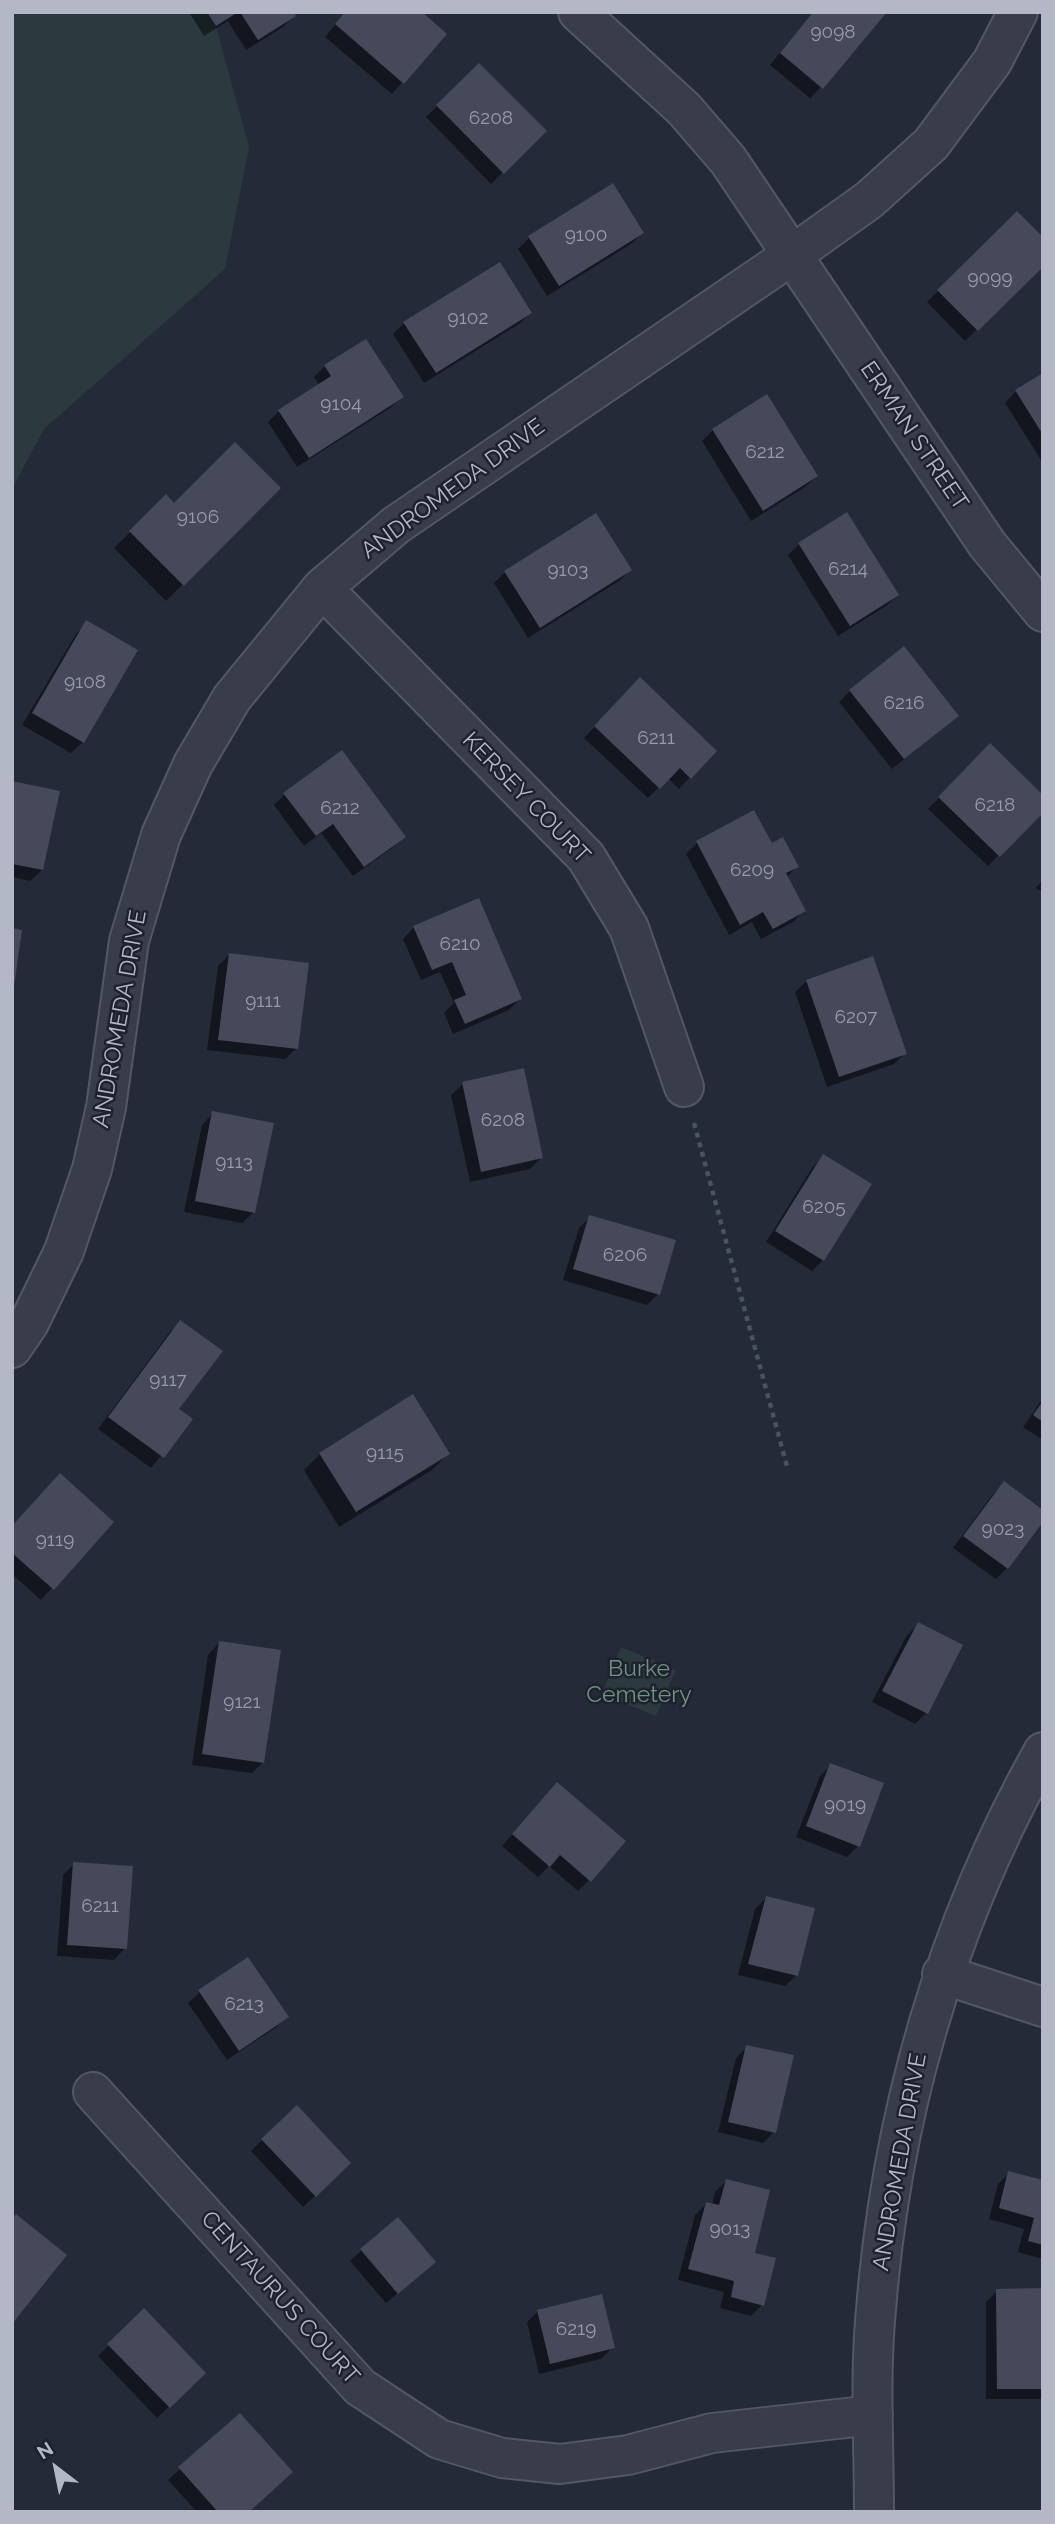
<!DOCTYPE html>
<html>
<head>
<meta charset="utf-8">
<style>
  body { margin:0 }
  #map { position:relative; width:1055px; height:2524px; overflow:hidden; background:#252a39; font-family:Raleway,sans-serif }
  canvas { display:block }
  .frame { position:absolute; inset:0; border:14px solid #b4b7c5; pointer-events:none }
  .north { position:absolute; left:21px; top:2433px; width:70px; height:70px; -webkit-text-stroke:5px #1e212e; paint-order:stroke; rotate:328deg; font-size:19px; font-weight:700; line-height:28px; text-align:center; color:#b4b7c5 }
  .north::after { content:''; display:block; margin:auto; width:24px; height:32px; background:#b4b7c5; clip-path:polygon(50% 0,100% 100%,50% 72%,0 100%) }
</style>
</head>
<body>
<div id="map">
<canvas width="1055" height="2524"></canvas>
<div class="frame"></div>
<div class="north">N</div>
</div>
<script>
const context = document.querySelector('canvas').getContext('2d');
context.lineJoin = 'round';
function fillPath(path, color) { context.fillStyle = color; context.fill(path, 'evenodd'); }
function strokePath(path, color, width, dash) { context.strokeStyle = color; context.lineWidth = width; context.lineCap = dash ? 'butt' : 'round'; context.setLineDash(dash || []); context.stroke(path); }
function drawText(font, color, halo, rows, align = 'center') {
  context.font = font + ' Raleway,sans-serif'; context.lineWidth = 5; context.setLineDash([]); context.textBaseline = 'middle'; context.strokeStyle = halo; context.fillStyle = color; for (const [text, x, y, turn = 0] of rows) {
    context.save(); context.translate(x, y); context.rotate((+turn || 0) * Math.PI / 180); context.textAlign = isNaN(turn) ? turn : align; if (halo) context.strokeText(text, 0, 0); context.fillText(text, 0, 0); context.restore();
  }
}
fillPath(new Path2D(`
  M12,12h200l37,135 -24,122 -181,160 -32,60z
  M621,1647l55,23 -20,46 -54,-22z`), '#2b3a3e');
fillPath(new Path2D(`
  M189,12h103l2,4 -11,11 -37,23 -18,-29 -24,15z
  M346,12l98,22 -52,60 -67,-57z
  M813,12l8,75 -11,11 -40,-33z
  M479,65l65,66 -53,53 -65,-67z
  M612,185l30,48 -11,11 -84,52 -29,-47 11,-11z
  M1017,213l26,52 -78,76 -38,-39z
  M530,313l-11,11 -95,59 -31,-49 11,-11z
  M325,366l77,31 -12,11 -93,59 -29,-45 11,-11 40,-26 -5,-8z
  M1043,375v88l-38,-60 11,-12z
  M767,397l49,79 -11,11 -54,34 -49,-80 11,-11z
  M279,488l-113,113 -52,-53 52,-51 8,8z
  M799,544l98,51 -11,11 -48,30 -50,-81z
  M630,570l-11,11 -91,57 -34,-55 11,-11z
  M87,622l-4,120 -12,11 -49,-28 54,-91z
  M640,680l75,71 -36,38 -11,-11 -20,20 -64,-60z
  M850,691l107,24 -65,54 -53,-67z
  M990,746l53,64 -55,56 -60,-57z
  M12,783l30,87 -12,11 -18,-4z
  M285,794l118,43 -11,11 -39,28 -32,-43 -17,13 -30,-41z
  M697,843l74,3 26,20 -10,11 17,33 -11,12 -32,17 -9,-17 -23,13 -43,-81z
  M1043,879v13l-7,-4z
  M414,927l106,72 -11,11 -56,24 -9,-21 10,-10 -14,-31 -19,8 -18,-41z
  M229,955l68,93 -12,11 -78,-9 11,-84z
  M807,981l98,72 -11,11 -67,23 -32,-95z
  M463,1084l79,73 -12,12 -60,13 -19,-87z
  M213,1113l41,99 -12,11 -58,-11 18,-87z
  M823,1157v103l-11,11 -46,-29 46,-74z
  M590,1217l68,77 -11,11 -84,-25 16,-52z
  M180,1322l-3,87 13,11 -39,48 -53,-39 71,-96z
  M1043,1398v42l-20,-13z
  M320,1454h128l-16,16 -93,57 -35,-57z
  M1004,1483l3,85 -11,11 -43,-31 40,-54z
  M112,1522l-71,78 -29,-26v-47z
  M919,1624l7,89 -11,11 -43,-22 35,-67z
  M219,1643l44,119 -11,11 -60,-8 16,-110z
  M831,1765l27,81 -11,11 -51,-20 24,-61z
  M546,1795l43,85 -11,11 -29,-25 -11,11 -36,-31z
  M74,1864l51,84 -11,12 -57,-4 6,-81z
  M766,1898l31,77 -12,11 -47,-11 17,-66z
  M200,1992l86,25 -11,11 -48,32 -39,-57z
  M747,2047l27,85 -11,11 -45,-11 18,-74z
  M262,2140l76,34 -35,33 -52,-56z
  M1009,2173l34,9v77l-25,-7 6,-23 -35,-10 9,-35z
  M726,2181l26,73 10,51 -11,11 -31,-8 4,-16 -46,-12 17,-65 11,-11 6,1 3,-13z
  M362,2250l60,23 -36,30 -36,-42z
  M1043,2290v109h-57v-97l11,-11z
  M144,2310l60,63 -47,45 -59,-62z
  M538,2311l75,36 -12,12 -62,15 -12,-52z
  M239,2415l9,97h-51l-29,-32z`), '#0007');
fillPath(new Path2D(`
  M207,12h31l-22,14z
  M240,12h54l2,4 -38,24z
  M345,12h77l25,22 -43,50 -69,-60z
  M813,12h74l-64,77 -43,-36z
  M479,63l68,68 -43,43 -68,-69z
  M613,183l31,50 -85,53 -31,-50z
  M1017,211l26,26v30l-65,64 -41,-41z
  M500,262l32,51 -96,60 -33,-51z
  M366,339l38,58 -95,61 -31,-48 53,-34 -7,-11z
  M1043,373v62l-28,-45z
  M767,394l51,82 -55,35 -51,-82z
  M235,442l46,46 -97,98 -55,-55 37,-37 8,9z
  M847,512l52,83 -49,31 -52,-83z
  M596,513l36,57 -92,58 -36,-57z
  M86,620l52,30 -54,93 -52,-30z
  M904,646l55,70 -55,43 -55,-69z
  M640,677l77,74 -26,28 -11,-11 -20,21 -66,-63z
  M990,743l53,52v18l-43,44 -62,-60z
  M342,750l64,87 -42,30 -31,-43 -17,12 -33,-43z
  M12,781l48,10 -17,79 -31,-6z
  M754,810l18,33 11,-6 16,30 -13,6 20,38 -33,18 -10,-17 -23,13 -44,-84z
  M479,898l43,101 -57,25 -11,-24 12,-5 -14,-33 -20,8 -19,-44z
  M12,928l10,2 -8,56h-2z
  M229,953l80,10 -11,86 -80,-9z
  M873,956l34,98 -68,23 -33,-97z
  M524,1068l19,90 -62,14 -19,-90z
  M212,1111l62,12 -19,90 -60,-12z
  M823,1154l49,30 -48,77 -49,-30z
  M589,1215l87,25 -16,55 -87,-26z
  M180,1320l43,31 -44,58 14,10 -29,39 -56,-41z
  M413,1394l37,60 -94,58 -37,-59z
  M1043,1401v21l-10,-7z
  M60,1473l54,49 -60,68 -42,-37v-27z
  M1004,1481l39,29v12l-35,47 -45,-33z
  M918,1622l45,23 -35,69 -46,-23z
  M219,1641l62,9 -17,113 -62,-9z
  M830,1763l54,20 -24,64 -54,-21z
  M557,1782l69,59 -35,41 -31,-27 -10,12 -38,-33z
  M73,1862l60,4 -6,83 -60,-4z
  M766,1896l49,12 -17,68 -50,-12z
  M248,1957l41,60 -50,34 -41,-61z
  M746,2045l48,10 -18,78 -48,-11z
  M297,2105l54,58 -35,34 -55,-58z
  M1008,2171l35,9v65l-15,-4 6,-23 -35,-10z
  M726,2179l44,11 -15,63 21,5 -12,48 -33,-9 3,-16 -46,-12 18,-67 13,3z
  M16,2214l51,41 -55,69v-105z
  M398,2217l38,45 -38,32 -38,-45z
  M1043,2288v101h-46l-1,-100z
  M602,2294l13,54 -65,16 -13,-54z
  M144,2308l62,65 -36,35 -63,-64z
  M240,2413l53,59 -44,40h-31l-40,-45z`), '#45495a');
const street = new Path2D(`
  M578,12l106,97 44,51 259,384 56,68
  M322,588l264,269 43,71 55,159
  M12,1348l17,-25 35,-72 28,-82 14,-62 23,-166 32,-106 32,-71 39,-66 90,-110 74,-63 396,-270 77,-55 62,-56 61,-82 26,-50
  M942,1974l101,33
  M93,2092l267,295 79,52 63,19 58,6 68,-9 84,-22 161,-18
  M874,2512c0,-63 -4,-128 1,-191 15,-202 69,-392 168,-569`);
strokePath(street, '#545764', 42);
strokePath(new Path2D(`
  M694,1123l94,347`), '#49555b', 4.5, [5, 5]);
strokePath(street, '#393c49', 38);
drawText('19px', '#989caa', null, [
  ["9098",833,32],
  ["6208",491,118],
  ["9100",586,235],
  ["9099",990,278],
  ["9102",468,318],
  ["9104",341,404],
  ["6212",765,452],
  ["9106",198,517],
  ["6214",848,569],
  ["9103",568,570],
  ["9108",85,682],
  ["6216",904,703],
  ["6211",656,738],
  ["6218",995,805],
  ["6212",340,808],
  ["6209",752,870],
  ["6210",460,944],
  ["9111",263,1001],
  ["6207",856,1017],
  ["6208",503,1120],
  ["9113",234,1162],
  ["6205",824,1207],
  ["6206",625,1255],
  ["9117",168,1380],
  ["9115",385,1453],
  ["9023",1003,1529],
  ["9119",55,1540],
  ["9121",242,1702],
  ["9019",845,1805],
  ["6211",100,1906],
  ["6213",244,2004],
  ["9013",730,2229],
  ["6219",576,2329]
]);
drawText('23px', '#b4b7c5', '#1e212e', [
  ["ERMAN STREET",914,436,56],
  ["ANDROMEDA DRIVE",453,489,-36],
  ["KERSEY COURT",526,798,46],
  ["ANDROMEDA DRIVE",120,1019,-80],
  ["ANDROMEDA DRIVE",900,2162,-80],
  ["CENTAURUS COURT",280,2298,48]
]);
drawText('23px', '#6e937f', '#1e212e', [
  ["Burke",639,1669],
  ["Cemetery",639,1695]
]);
</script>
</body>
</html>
